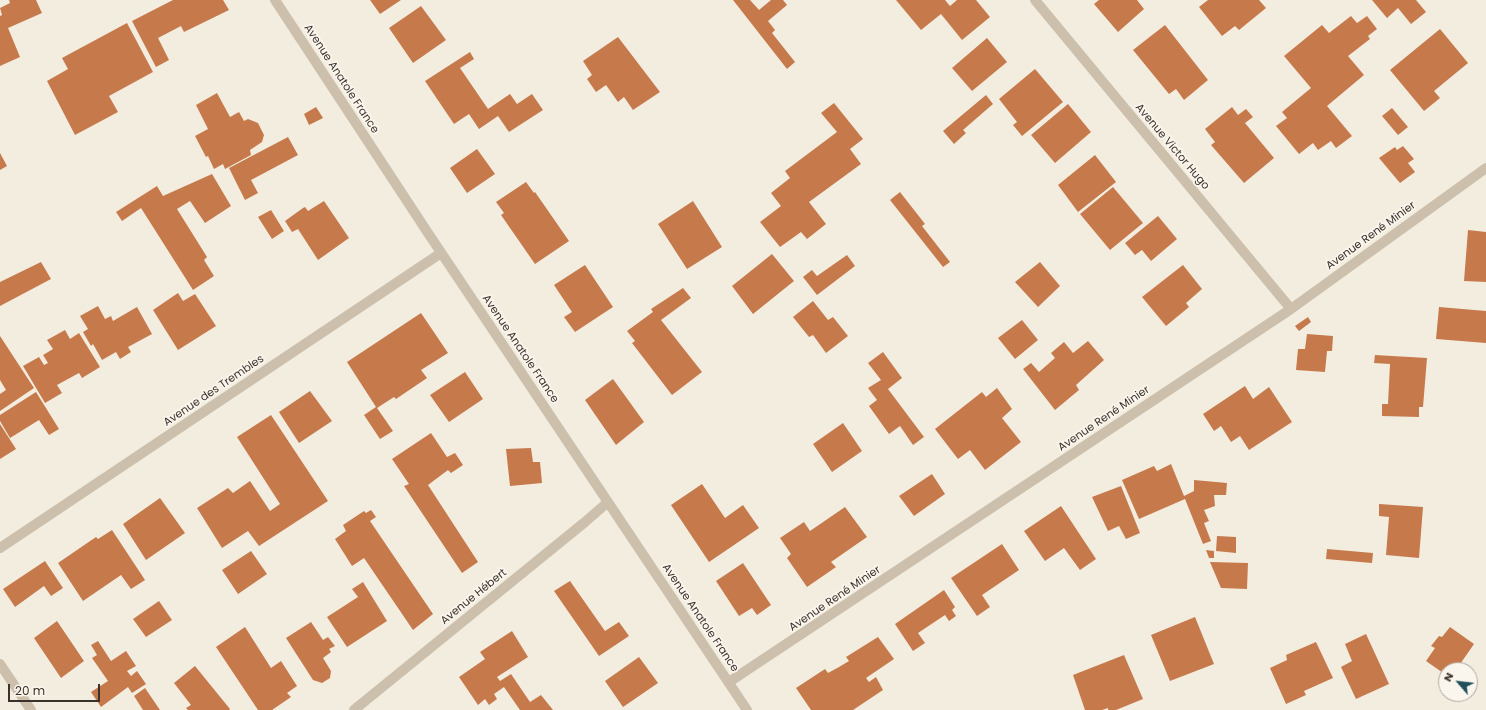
<!DOCTYPE html>
<html>
<head>
<meta charset="utf-8">
<style>
  body { margin:0 }
  #map { position:relative; width:1486px; height:710px; overflow:hidden; background:#f3ede0; font-family:Poppins,sans-serif }
  canvas { display:block }
  .north { position:absolute; left:1438px; top:662px; width:40px; height:40px; box-sizing:border-box; background:#fbf6ed; border:1px solid #aea79f; border-radius:50%; rotate:298deg; font-size:11px; font-weight:700; line-height:16px; text-align:center; color:#3a312b }
  .north::after { content:''; display:block; margin:auto; width:14px; height:18px; background:#1f505c; clip-path:polygon(50% 0,100% 100%,50% 72%,0 100%) }
  .scale { position:absolute; left:8px; top:684px; width:92px; height:18px; box-sizing:border-box; border:2px solid #3a312b; border-top:0; padding-left:5px; font-size:12px; line-height:14px; white-space:nowrap; color:#3a312b; -webkit-text-stroke:3px #fbf6ed; paint-order:stroke }
</style>
</head>
<body>
<div id="map">
<canvas width="1486" height="710"></canvas>
<div class="north">N</div>
<div class="scale">20 m</div>
</div>
<script>
const context = document.querySelector('canvas').getContext('2d');
context.lineJoin = 'round';
function fillPath(path, color) { context.fillStyle = color; context.fill(path, 'evenodd'); }
function strokePath(path, color, width, dash) { context.strokeStyle = color; context.lineWidth = width; context.lineCap = dash ? 'butt' : 'round'; context.setLineDash(dash || []); context.stroke(path); }
function drawText(font, color, halo, rows, align = 'center') {
  context.font = font + ' Poppins,sans-serif'; context.lineWidth = 3.5; context.setLineDash([]); context.textBaseline = 'middle'; context.strokeStyle = halo; context.fillStyle = color; for (const [text, x, y, turn = 0] of rows) {
    context.save(); context.translate(x, y); context.rotate((+turn || 0) * Math.PI / 180); context.textAlign = isNaN(turn) ? turn : align; if (halo) context.strokeText(text, 0, 0); context.fillText(text, 0, 0); context.restore();
  }
}
fillPath(new Path2D(`
  M9,0h27l6,13 -34,15 12,29 -20,9v-50l2,-1 -2,-7 10,-5z
  M173,0h50l6,10 -45,22 -3,-6 -23,12 11,22 -13,7 -24,-46z
  M370,0h31l-21,14z
  M733,0h17l9,10 12,-10h12l4,5 -19,16 7,9 -3,3 23,29 -8,7z
  M896,0h49l5,6 7,-6h19l14,17 -28,23 -21,-26 -20,16z
  M1099,0h38l7,9 -26,23 -24,-28z
  M1208,0h51l7,8 -27,22 -4,-4 -13,10 -23,-29z
  M1372,0h44l10,12 -15,12 -13,-16 -11,10z
  M421,6l25,34 -33,23 -24,-35z
  M1351,16l6,7 10,-7 10,13 -9,7 2,3 -22,17 16,19 -37,31 25,30 -16,12 -5,-7 -13,9 -5,-7 -14,11 -23,-28 11,-8 -5,-6 29,-24 -27,-32 38,-31 7,8z
  M127,23l26,49 -44,24 9,16 -43,23 -28,-54 21,-12 -6,-11z
  M1165,25l43,55 -24,20 -8,-11 -7,5 -36,-44z
  M1440,29l28,34 -34,28 6,7 -16,13 -34,-41z
  M618,37l42,55 -27,18 -9,-13 -6,5 -12,-17 -10,7 -9,-13 5,-4 -9,-14z
  M987,38l20,24 -35,29 -20,-23z
  M470,52l4,7 -14,9 28,41 22,-15 7,10 15,-10 11,16 -34,22 -11,-16 -19,13 -10,-15 -15,10 -29,-43z
  M1035,69l28,33 -41,34 -9,-11 4,-3 -18,-23z
  M217,93l13,24 9,-5 5,9 4,-2 10,4 6,12 -2,7 -12,8 1,5 -26,14 -2,-5 -9,5 -6,-13 -2,1 -11,-21 13,-7 -12,-24z
  M986,95l7,9 -30,26 3,3 -12,11 -11,-13z
  M834,103l29,36 -13,10 11,15 -52,38 17,22 -19,15 -6,-7 -21,15 -20,-25 21,-16 -10,-13 19,-15 -5,-7 52,-39 -16,-19z
  M1068,104l23,28 -36,31 -24,-28z
  M316,107l7,11 -14,7 -5,-11z
  M1232,107l6,8 8,-6 7,8 -8,6 29,35 -30,25 -33,-38 4,-3 -10,-13z
  M1392,108l16,19 -10,8 -16,-19z
  M288,137l10,18 -47,25 7,13 -13,7 -16,-32z
  M1403,146l11,13 -6,4 7,9 -15,11 -21,-25 16,-11 2,3z
  M477,149l18,25 -28,19 -17,-25z
  M0,153l7,13 -7,4z
  M1095,155l21,27 -38,30 -20,-27z
  M212,174l19,32 -26,17 -15,-22 -13,8 30,48 -3,3 10,16 -21,14 -52,-82 -19,13 -6,-9 41,-26 6,10z
  M526,182l8,11 1,-1 34,49 -34,23 -34,-49 3,-2 -8,-11z
  M1113,187l30,36 -33,27 -30,-36z
  M900,192l25,32 -3,2 28,36 -7,5 -53,-67z
  M324,201l25,37 -31,22 -20,-31 -6,3 -7,-11 18,-13 2,-1 3,4z
  M693,201l29,46 -35,22 -29,-45z
  M271,210l13,21 -12,8 -14,-22z
  M1158,216l19,23 -26,22 -9,-11 -7,5 -10,-12z
  M1468,230l18,2v50l-22,-1z
  M772,254l22,27 -41,33 -21,-28z
  M847,255l8,11 -38,29 -14,-18 9,-7 5,6z
  M41,262l10,17 -51,27v-24z
  M1040,262l20,24 -22,21 -23,-25z
  M585,265l28,42 -38,25 -11,-15 8,-5 -18,-27z
  M1183,265l19,24 -16,14 3,4 -23,19 -24,-29z
  M683,288l8,10 -30,22 41,52 -30,23 -40,-52 3,-2 -8,-10 26,-19 -2,-3z
  M178,293l5,8 12,-7 21,32 -38,24 -25,-40z
  M813,301l15,19 5,-3 15,19 -22,17 -13,-18 -4,2 -16,-20z
  M98,306l7,13 6,-3 2,5 24,-14 15,27 -24,13 3,5 -11,7 -4,-7 -14,8 -9,-16 -2,2 -8,-14 5,-3 -8,-13z
  M1439,307l47,4v32l-50,-4z
  M421,313l27,40 -27,17 6,8 -31,21 -2,-2 -17,11 16,23 -13,8 -16,-24 12,-8 -29,-45z
  M1308,317l3,5 -12,9 -4,-5z
  M1022,320l16,20 -23,19 -17,-21z
  M65,330l5,9 9,-6 21,34 -18,11 -3,-5 -22,12 5,8 -17,10 -22,-37 16,-9 5,8 4,-2 -5,-8 10,-6 -6,-9z
  M1307,334l26,2 -1,15h-5l-2,21 -29,-2 2,-21h7z
  M0,336l34,52 -34,23v-17l6,-4 -6,-10z
  M1088,341l16,19 -28,25 3,5 -24,20 -32,-41 8,-6 8,9 16,-14 -4,-5 13,-11 9,11z
  M883,352l19,26 -14,11 36,48 -11,8 -13,-19 -11,8 -20,-28 8,-6 -9,-12 13,-8 -13,-17z
  M1375,355l52,3 -4,49h-4v10l-37,-1v-12h6l2,-40 -16,-1z
  M465,372l18,27 -34,23 -19,-27z
  M613,379l31,43 -28,23 -31,-45z
  M1245,386l8,13 16,-12 23,35 -43,28 -9,-14 -9,6 -10,-16 -7,5 -11,-17z
  M997,388l15,21 -10,9 19,24 -36,28 -15,-20 -12,9 -23,-30 47,-37 4,5z
  M310,391l22,30 -33,22 -20,-31z
  M36,392l23,37 -10,6 -10,-15 -29,18 -10,-17v-6z
  M271,415l57,86 -69,45 -11,-15 -26,17 -25,-40 31,-20 5,5 17,-12 20,30 10,-7 -43,-67z
  M843,423l19,28 -30,21 -19,-28z
  M0,424l16,25 -16,10z
  M431,433l16,24 8,-4 8,12 -12,8 -3,-3 -20,15 50,77 -16,11 -58,-87 5,-2 -17,-25z
  M531,448l2,14h7l2,21 -32,3 -4,-37z
  M1171,464l13,32 10,-5v-11l33,3 -1,12h-12l1,11 -11,4 5,11 -5,2 7,18 -8,3 -18,-45 -46,20 -17,-39 32,-14 3,5z
  M932,474l13,20 -31,22 -15,-20z
  M702,484l23,34 18,-13 16,23 -50,34 -38,-57z
  M1121,486l19,47 -14,6 -7,-13 -11,5 -16,-34z
  M160,498l25,35 -39,27 -23,-36z
  M1379,504l44,3 -4,51 -33,-3 3,-38 -10,-1z
  M1061,506l35,53 -16,11 -16,-22 -19,13 -21,-30z
  M845,507l22,30 -36,25 5,5 -29,20 -20,-29 4,-4 -11,-16 24,-16 6,9z
  M371,510l5,7 -6,4 63,93 -20,16 -49,-72 -12,8 -17,-27 11,-8 -3,-6 21,-14 2,2z
  M112,530l33,50 -14,9 -10,-14 -38,26 -25,-38 38,-26 2,2z
  M1217,536l19,1v16l-20,-2z
  M1002,544l17,26 -37,25 8,12 -13,9 -26,-38z
  M1327,549l46,4 -1,10 -46,-4z
  M1206,550l8,1v7h-5z
  M251,551l16,23 -29,20 -16,-24z
  M45,561l18,27 -12,8 -7,-10 -29,21 -12,-18z
  M1210,562l38,1 -1,26 -26,-1z
  M743,563l28,42 -14,10 -5,-7 -13,8 -23,-35z
  M570,581l35,50 14,-9 10,14 -30,20 -45,-65z
  M363,582l24,39 -40,26 -20,-30 31,-20 -6,-8z
  M944,590l11,17 -3,3 4,6 -7,5 -4,-6 -27,18 7,10 -12,8 -18,-27z
  M159,601l13,19 -26,17 -13,-18z
  M1195,617l19,47 -44,17 -19,-46z
  M57,621l27,40 -23,17 -27,-40z
  M311,622l12,18 5,-3 7,9 -6,3 2,3 -8,6 8,13 -1,7 -8,5 -9,-3 -27,-42z
  M245,627l26,41 10,-7 16,25 -10,7 4,4 -19,13h-14l-42,-63z
  M1450,627l24,17 -18,26h-10v5l-20,-14 9,-13 -4,-2 8,-10 3,1z
  M512,631l16,26 -31,20 3,4 11,-7 19,28 11,-7 12,15h-33l-16,-23 -10,7 3,5 -8,6 -4,-6 -7,6 -19,-28 26,-18 -5,-7z
  M1366,634l23,50 -33,15 -15,-32 11,-6 -7,-17z
  M878,637l16,22 -28,19 3,4 7,-5 7,13 -30,20h-42l-15,-22 29,-19 3,4 11,-6 10,-6 -3,-4z
  M98,641l13,20 15,-10 10,15 -9,5 4,5 6,-5 9,13 -14,9 -4,-6 -27,20 -10,-15 17,-11 -16,-23 5,-3 -6,-10z
  M1316,642l17,36 -29,13 2,4 -20,9 -16,-36 17,-8 -1,-5z
  M1124,655l19,44 -27,11h-8v-2l-6,2h-17l-12,-35z
  M639,657l19,26 -35,24 -18,-26z
  M195,666l35,43 -1,1h-41l-2,-2 5,-3 -17,-22z
  M145,688l15,22h-17l-9,-14z`), '#c6794b');
strokePath(new Path2D(`
  M275,0l153,233 319,477
  M1035,0l256,309
  M0,548l441,-295
  M0,664l31,46
  M729,682l562,-373 195,-141
  M354,710l231,-188 23,-20`), '#ccbfac', 10);
drawText('11px', '#3a312b', '#fbf6ed', [
  ["Avenue Anatole France",341,79,57],
  ["Avenue Victor Hugo",1172,147,50],
  ["Avenue René Minier",1371,236,-36],
  ["Avenue Anatole France",520,349,56],
  ["Avenue des Trembles",214,391,-34],
  ["Avenue René Minier",1104,419,-34],
  ["Avenue Hébert",474,597,-39],
  ["Avenue René Minier",835,599,-34],
  ["Avenue Anatole France",700,618,56]
]);
</script>
</body>
</html>
